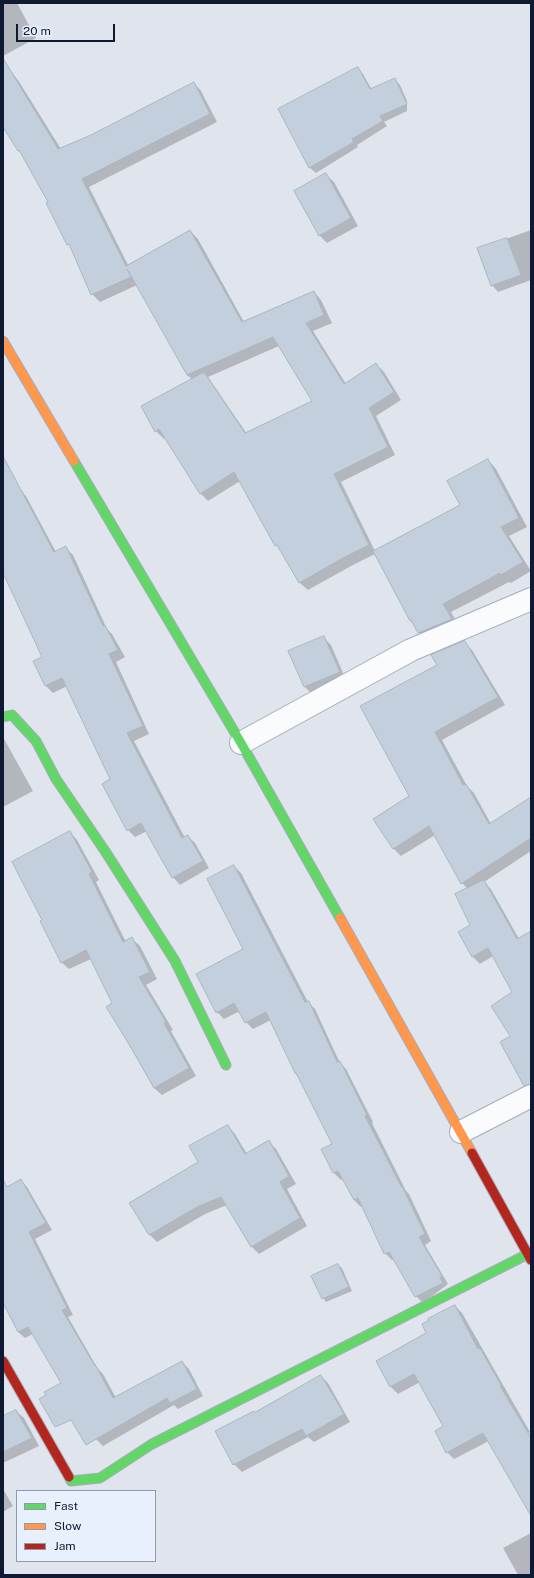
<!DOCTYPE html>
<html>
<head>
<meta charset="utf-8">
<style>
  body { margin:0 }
  #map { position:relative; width:534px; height:1578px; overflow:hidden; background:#e0e4ec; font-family:"Public Sans",sans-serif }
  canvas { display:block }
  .frame { position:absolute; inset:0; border:4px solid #0e1a33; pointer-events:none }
  .legend { position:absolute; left:16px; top:1490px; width:140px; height:72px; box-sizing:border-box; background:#e8f0fe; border:1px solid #919aad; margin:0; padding:5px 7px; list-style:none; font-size:12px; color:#0e1a33 }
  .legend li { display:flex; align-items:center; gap:8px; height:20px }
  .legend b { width:20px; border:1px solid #919aad }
  .scale { position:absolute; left:16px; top:24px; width:99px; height:18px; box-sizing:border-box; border:2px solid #0e1a33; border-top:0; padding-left:5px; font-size:12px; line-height:14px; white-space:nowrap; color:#0e1a33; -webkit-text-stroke:3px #e8f0fe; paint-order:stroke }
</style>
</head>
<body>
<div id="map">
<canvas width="534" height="1578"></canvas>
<div class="frame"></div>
<ul class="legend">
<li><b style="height:5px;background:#63d668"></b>Fast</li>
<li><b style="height:5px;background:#ff974d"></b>Slow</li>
<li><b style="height:5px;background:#b3261e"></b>Jam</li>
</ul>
<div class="scale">20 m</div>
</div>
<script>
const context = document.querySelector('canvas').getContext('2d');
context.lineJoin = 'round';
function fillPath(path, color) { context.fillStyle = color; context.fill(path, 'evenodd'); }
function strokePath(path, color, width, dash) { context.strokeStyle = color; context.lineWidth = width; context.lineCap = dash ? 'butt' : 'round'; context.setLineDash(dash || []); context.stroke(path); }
fillPath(new Path2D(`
  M3,3h14l19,35 -33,18z
  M357,69l6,5 9,16 22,-11 6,6 7,16v10l-23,11 3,4 -30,19 1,2 -42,26 -6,-5 -31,-58z
  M11,72l7,8 43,69 30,-13 103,-53 7,8 16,31 -128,65 39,78 62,-34 8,8 46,83 70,-30 7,8 11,23 -19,8 33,53 30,-20 8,8 17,28 -25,16 19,39 -54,27 34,69 87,-45 26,-46 8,9 31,58 -18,9 22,35 -20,12 -2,-1 -58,30 9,16 -32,14 -9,-9 -9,-13 -35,-66 -24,12 -43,24 -8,-7 -18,-32 -6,-6 -36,-64 -32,20 -8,-8 -35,-55 -1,1 -8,-8 36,-52 -5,-4 -50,-90 -37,17 -8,-8 -20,-46 -4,-4 -18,-41 -26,-47 -6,-6 -15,-25v-49zM279,346l35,55 -67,33 -39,-57z
  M326,175l8,7 24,44 -31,17 -8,-8z
  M531,230v50l-33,12 -6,-7 -14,-36z
  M3,463l16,26 7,7 30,56 10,-4 7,7 34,74 5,5 13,23 -9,5 33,72 -15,7 51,97 2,-2 8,7 14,25 -29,17 -7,-8 -26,-46 -12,6 -7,-7 -16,-50 -45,-94 -14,7 -7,-7 -12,-24 9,-5 -38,-83 -2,1z
  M323,637l8,8 15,35 -34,14 -7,-7 -15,-35z
  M464,642l8,8 33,55 -63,35 25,46 7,7 17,31 40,-26v53l-47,31 7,7 28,50 12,-7v152l-3,2 -7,-8 -9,-41 4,-46 -23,-35 -13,8 -7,-7 -1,-32 -4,-36 -6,-6 -27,-48 -34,21 -8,-8 17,-52 28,-131z
  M3,737l30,54 -30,16z
  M70,832l7,8 22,40 -3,2 30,60 6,-3 8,7 17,33 -11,6 27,45 -2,1 25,45 -34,19 -8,-7 -47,-81 7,-4 -23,-44 -22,10 -8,-7 -18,-42z
  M234,866l7,7 67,129 7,7 25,54 6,6 27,53 -1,1 34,68 3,3 22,47 -6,4 23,39 -25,19 -7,-7 -22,-37 -2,1 -7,-7 -22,-47 -2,1 -7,-7 -11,-22 -2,2 -7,-7 -11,-23 10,-6 -34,-67 -4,-4 -24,-53 -18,9 -7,-7 -6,-11 -16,8 -7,-7 28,-62z
  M228,1126l7,8 12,20 22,-12 7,7 20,35 -9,5 20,37 -48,28 -8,-8 -24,-41 -22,9 -48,28 -7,-7 -20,-32 70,-41z
  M21,1180l6,7 25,43 -17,9 38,76 -5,2 30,52 5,5 13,24 66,-36 7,7 14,27 -25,13 -4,-4 -71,41 -7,-7 -63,-105 -8,4 -7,-6 -15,-32v-119l5,7z
  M338,1265l4,3 10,23 -26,11 -3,-4z
  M455,1306l7,7 68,119 -3,2 4,7v73l-42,-73 -35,18 -7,-7 -3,-26 -24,-44 -22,12 -7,-7 -14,-26 51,-28z
  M321,1376l7,7 22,39 -36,20 -6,-5 -66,35 -8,-8z
  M16,1411l8,7 15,28 -36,17v-46z
  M3,1489l10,17 -10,6z
  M531,1533v42h-13l-15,-27z`), '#0003');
const building = new Path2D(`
  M3,58l55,91 33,-14 103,-53 16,32 -128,65 44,87 64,-36 52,92 72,-31 10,24 -18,8 38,61 32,-21 18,29 -25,16 19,39 -54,27 35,71 -26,13 -44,25 -22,-38 -2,1 -41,-74 -34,22 -41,-65 -4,3 -14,-26 63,-34 41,61 67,-32 -39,-64 -86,38 -60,-106 4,8 -40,18 -22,-51 -2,1 -21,-42 2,-1 -29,-52 -1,1 -15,-24z
  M358,67l12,22 25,-11 12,26 -27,12 3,5 -31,18 2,3 -45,26 -31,-59z
  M326,173l25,45 -32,18 -25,-45z
  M507,238l14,37 -30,11 -14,-38z
  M3,456l51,96 12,-6 37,80 2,-1 13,25 -9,4 34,72 -16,7 55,105 6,-3 15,26 -31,17 -31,-55 -14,8 -25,-47 8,-5 -48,-101 -17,8 -12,-25 9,-4 -39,-84z
  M488,459l31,59 -18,9 22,35 -22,13 -1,-2 -57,31 9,15 -34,14 -7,-13 -1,1 -37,-70 87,-46 -13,-24z
  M324,636l16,36 -36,15 -16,-36z
  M465,641l33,56 -63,35 28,53 3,-1 23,40 42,-27v41l-70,46 -32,-58 -36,23 -20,-30 36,-23 -49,-90 77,-41 -6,-10z
  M70,831l22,41 -3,2 34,68 9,-5 18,35 -11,5 27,45 -2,1 25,45 -35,20 -25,-44 -23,-37 6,-4 -26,-53 -25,13 -21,-42 2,-1 -30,-58z
  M234,865l71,137 4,-1 28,61 3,-1 27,54 -2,1 36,70h1l23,48 -6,3 23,39 -2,2 3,5 -28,14 -26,-45 -5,2 -26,-56 -4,2 -16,-29 -5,2 -12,-24 11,-5 -36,-71h-1l-29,-61 -21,11 -11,-20 -18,10 -20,-39 47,-25 -36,-70z
  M484,880l33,59 14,-8v153l-7,2 -24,-44 10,-6 -19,-30 21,-14 -24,-44 -16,9 -14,-25 12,-7 -15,-31z
  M228,1125l17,29 24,-14 20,36 -9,6 20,36 -49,29 -30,-50 -24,10 -48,28 -20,-32 69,-41 -9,-16z
  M3,1179l4,8 14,-8 25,44 -17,9 38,76 -5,2 33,56h1l17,32 69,-37 15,28 -27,14 -3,-5 -81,47 -15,-25 -16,7 -16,-28 7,-4 -2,-3 17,-9 -33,-56 -10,5 -15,-29z
  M338,1264l11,23 -27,12 -11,-23z
  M455,1305l23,44 2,-1 21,37 -1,1 31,52v78l-48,-83 -37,20 -11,-22 8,-5 -29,-52 -24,13 -14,-26 50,-28 -4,-9 7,-4 -1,-1z
  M321,1375l23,39 -38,22 -4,-7 -69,36 -18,-34 39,-20 1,1z
  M16,1410l16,28 -29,14v-36z`);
fillPath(building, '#c3cfdc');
strokePath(building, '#a8b7c4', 1);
const street = new Path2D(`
  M241,743l170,-93 120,-51
  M461,1132l70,-36`);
const fast = new Path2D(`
  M74,461l167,282 99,175
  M3,717l9,-2 24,26 20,38 49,72 70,110 51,104
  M69,1477l2,4 29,-3 52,-34 376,-190`);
const slow = new Path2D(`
  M3,341l71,120
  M340,918l132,235`);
const jam = new Path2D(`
  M472,1153l59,107
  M3,1361l66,116`);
strokePath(street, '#a5adbd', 24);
strokePath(fast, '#a5adbd', 11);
strokePath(slow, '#a5adbd', 11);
strokePath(jam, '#a5adbd', 11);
strokePath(street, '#fafbfc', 22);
strokePath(fast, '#63d668', 9);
strokePath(slow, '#ff974d', 9);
strokePath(jam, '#b3261e', 9);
</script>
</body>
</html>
